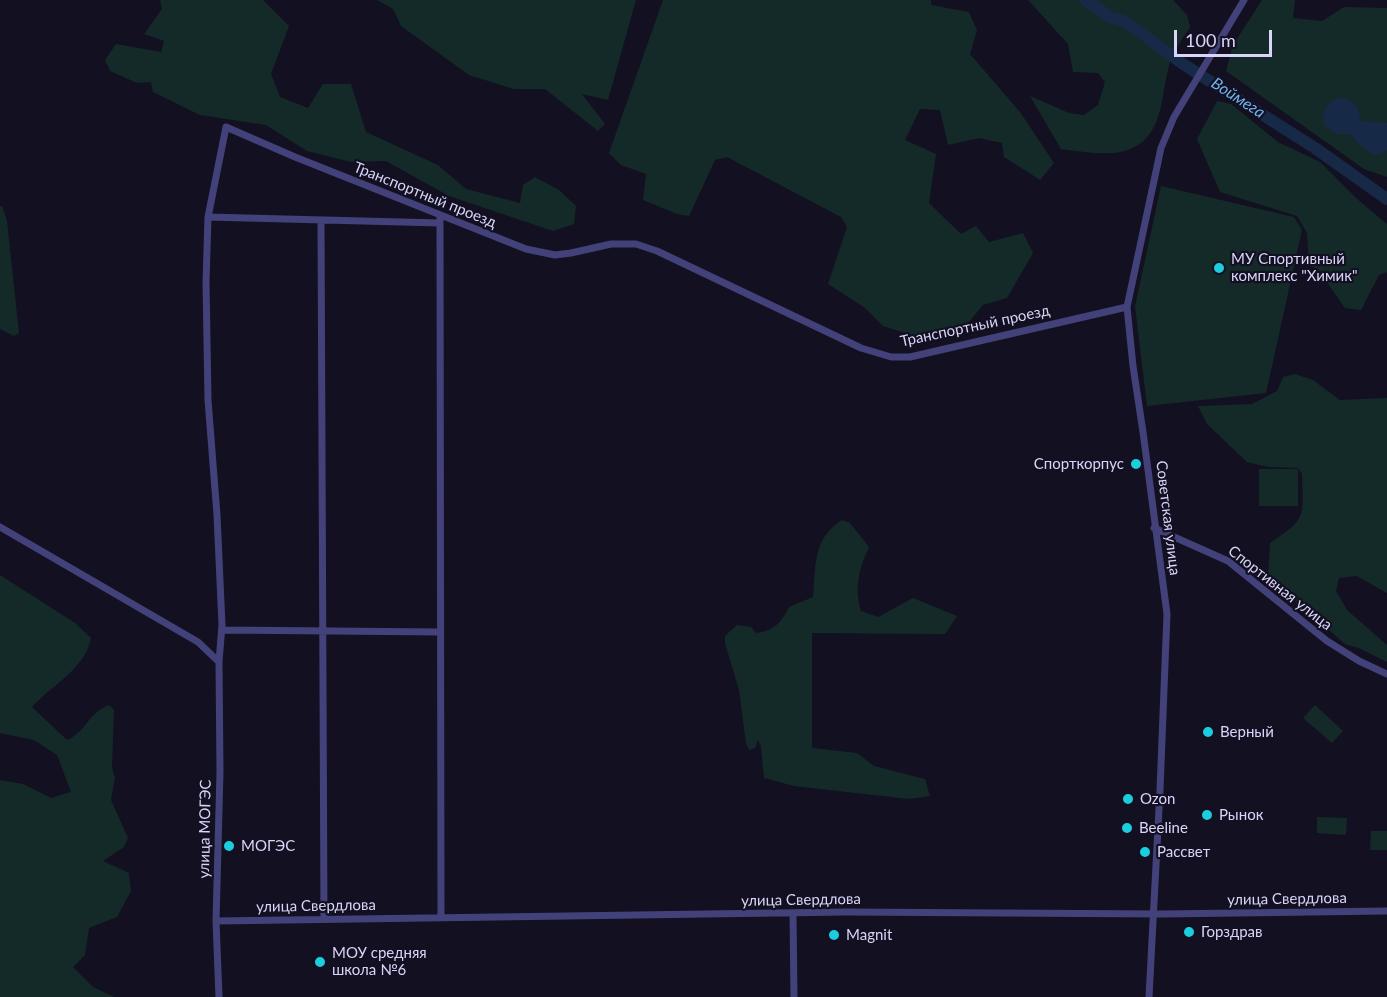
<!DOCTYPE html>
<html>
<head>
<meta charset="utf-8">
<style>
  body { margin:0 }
  #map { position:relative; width:1387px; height:997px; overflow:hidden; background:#131021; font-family:Lato,sans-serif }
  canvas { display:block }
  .scale { position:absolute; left:1174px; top:30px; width:98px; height:27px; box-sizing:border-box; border:3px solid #d9d5fa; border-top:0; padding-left:8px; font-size:18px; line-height:21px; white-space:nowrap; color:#d9d5fa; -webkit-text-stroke:4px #131021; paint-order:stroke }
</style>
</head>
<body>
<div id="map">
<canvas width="1387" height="997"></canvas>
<div class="scale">100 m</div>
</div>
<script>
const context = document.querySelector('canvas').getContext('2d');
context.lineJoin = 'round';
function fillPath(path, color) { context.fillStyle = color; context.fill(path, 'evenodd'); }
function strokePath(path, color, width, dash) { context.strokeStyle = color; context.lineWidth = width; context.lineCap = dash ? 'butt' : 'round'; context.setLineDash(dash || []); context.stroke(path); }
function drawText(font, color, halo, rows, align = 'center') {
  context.font = font + ' Lato,sans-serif'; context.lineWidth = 4.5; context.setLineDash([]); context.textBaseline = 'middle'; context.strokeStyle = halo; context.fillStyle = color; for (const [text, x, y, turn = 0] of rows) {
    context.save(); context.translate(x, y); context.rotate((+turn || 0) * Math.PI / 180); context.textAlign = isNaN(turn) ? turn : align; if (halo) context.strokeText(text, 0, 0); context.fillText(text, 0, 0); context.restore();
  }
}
fillPath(new Path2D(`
  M160,0h103l26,26 -18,48 9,23 28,11 15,-24h28l15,48 72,33 28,24 54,14 3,-18 12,-8 24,13 17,16 -2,18 -21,7 -104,-35 -63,-35 -35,1 -44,-11 -41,-26 -66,-10 -47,-23 -2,-10 -14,1 -27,-12 -5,-11 11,-16 45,8 3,-11 -20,-7 18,-25z
  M377,0h259l-28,100 -26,-6 23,30 -7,7 -53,-42h-31l-45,-14 -68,-49 -8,-17z
  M663,0h268v5l38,7 8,18 -7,24 50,58 34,51 -14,17 -36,-23 -2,-14 -23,-5 -31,7 -8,-35 -20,-1 -15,31 31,14 -7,49 32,31 15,-8 13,16 34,-9 10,20 -26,45 -24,7 -23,28 -47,11 -8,-11 -22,-7 -18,-18 -37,-24 19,-57 -6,-10 -114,-60 -12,3 -26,56 -12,-2 -34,-14 3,-26 -25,-9 -12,-12z
  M1028,0h145l14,15 3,12c-6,10 -15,21 -19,32 -6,18 -7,37 -12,55 -15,50 -58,40 -98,35l-31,-53 39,17 15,2 14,-10 7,-23 -7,-9 -25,-1 -5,-28z
  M1262,0h33l-2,18 29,3 22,-14 43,1v169l-23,-8 -138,-98 7,-26z
  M1217,101l14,3 47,38 42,20 36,36 31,26v48l-8,3 -18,35 -16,-2 -26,-37 -10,-6 -2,-32 -10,-17 -77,-24 -23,-53z
  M1161,186l133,31 8,13 -36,163 -119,13 -12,-100z
  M0,206h2l5,15 12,112 -5,3 -14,-7z
  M1295,374l18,6 27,20 47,-2v195l-30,-17 -18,2 -3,13 11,19 40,35v17l-28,-14 -14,-4 -77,-68 2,-33c38,-25 33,-26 32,-69l-4,-6 -30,-1 -21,-5 -40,-38 -9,-18 54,-2 25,-13 6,-14z
  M1259,469h39v37h-39z
  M842,520l8,3 19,24c-10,22 -15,41 -8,64l17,6 35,-19 44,18 -12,18 -133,-1v115l45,5 17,13 51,13 5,17 -21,3 -115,-13 -30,-8 -3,-32 -3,-6 -3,8 -6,2 -3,-7 -7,-53 -14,-47v-7l12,-11 14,2 5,6c18,-2 25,-10 33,-26l24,-10c3,-31 -1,-58 29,-77z
  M0,575l75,48 16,15c-6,31 -39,47 -59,69l35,33c19,-8 21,-27 42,-35l5,5 -2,58 3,10 -4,22 17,38 -4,9 -21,14 26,12 2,18 -14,26 -28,11 -4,27 -12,12 20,20 21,10h-114v-217l23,4 28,14 20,-6 -14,-37 -23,-15 -34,-7z
  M1315,705l28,26 -11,12 -29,-25z
  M1317,817l30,1 -1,17 -29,-2z
  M1371,831h16v19h-17z`), '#142a29');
fillPath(new Path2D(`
  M1338,98l8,1 11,7 4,15 26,2v27l-6,4 -8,1 -15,-12 -8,-9h-14l-12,-9c-3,-14 2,-21 14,-27z`), '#162946');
strokePath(new Path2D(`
  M1086,0l24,17 16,5 57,42 132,84 72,51`), '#162946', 12);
strokePath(new Path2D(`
  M440,216l1,702
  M208,217l232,6
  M321,220l3,699
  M0,527l198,115 21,20
  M1154,528l74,33 99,80 32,20 28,13
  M222,630l218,2
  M793,913l1,84
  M216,921l630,-9 316,2 225,-3
  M219,997l-3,-76 4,-149 -1,-110 3,-37 -5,-110 -9,-115 -2,-118 2,-65 18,-90 69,30 231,92 29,6 16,-2 40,-9h25l21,7 204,97 30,9h19l217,-50
  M1149,997l11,-207 7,-176 -24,-182 -10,-66 -6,-59 34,-159 13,-31 70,-117`), '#43417a', 7);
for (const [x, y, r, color] of [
  [1219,268,6,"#1ccde0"],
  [1136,464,6,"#1ccde0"],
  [1208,732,6,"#1ccde0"],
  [1128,799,6,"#1ccde0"],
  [1207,815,6,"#1ccde0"],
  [1127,828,6,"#1ccde0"],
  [229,846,6,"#1ccde0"],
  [1145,852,6,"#1ccde0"],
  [1189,932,6,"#1ccde0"],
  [834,935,6,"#1ccde0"],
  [320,962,6,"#1ccde0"]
]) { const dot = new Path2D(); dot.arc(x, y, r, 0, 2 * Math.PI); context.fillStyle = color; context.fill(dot); strokePath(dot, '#131021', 2); }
drawText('15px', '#d9d5fa', '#131021', [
  ["Транспортный проезд",425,195,22],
  ["Транспортный проезд",975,326,-12],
  ["Советская улица",1168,518,83],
  ["Спортивная улица",1280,588,38],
  ["улица МОГЭС",205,829,-89],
  ["улица Свердлова",1287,899,-1],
  ["улица Свердлова",801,900,-1],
  ["улица Свердлова",316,906,-1]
]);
drawText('15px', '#d9d5fa', '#131021', [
  ["МУ Спортивный",1231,259],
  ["комплекс \"Химик\"",1231,276],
  ["Спорткорпус",1124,464,"right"],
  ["Верный",1220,732],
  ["Ozon",1140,799],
  ["Рынок",1219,815],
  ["Beeline",1139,828],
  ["МОГЭС",241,846],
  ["Рассвет",1157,852],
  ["Горздрав",1201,932],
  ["Magnit",846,935],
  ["МОУ средняя",332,953],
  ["школа №6",332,970]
], 'left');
drawText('italic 16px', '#70b4ed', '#131021', [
  ["Воймега",1238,98,33]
]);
</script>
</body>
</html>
